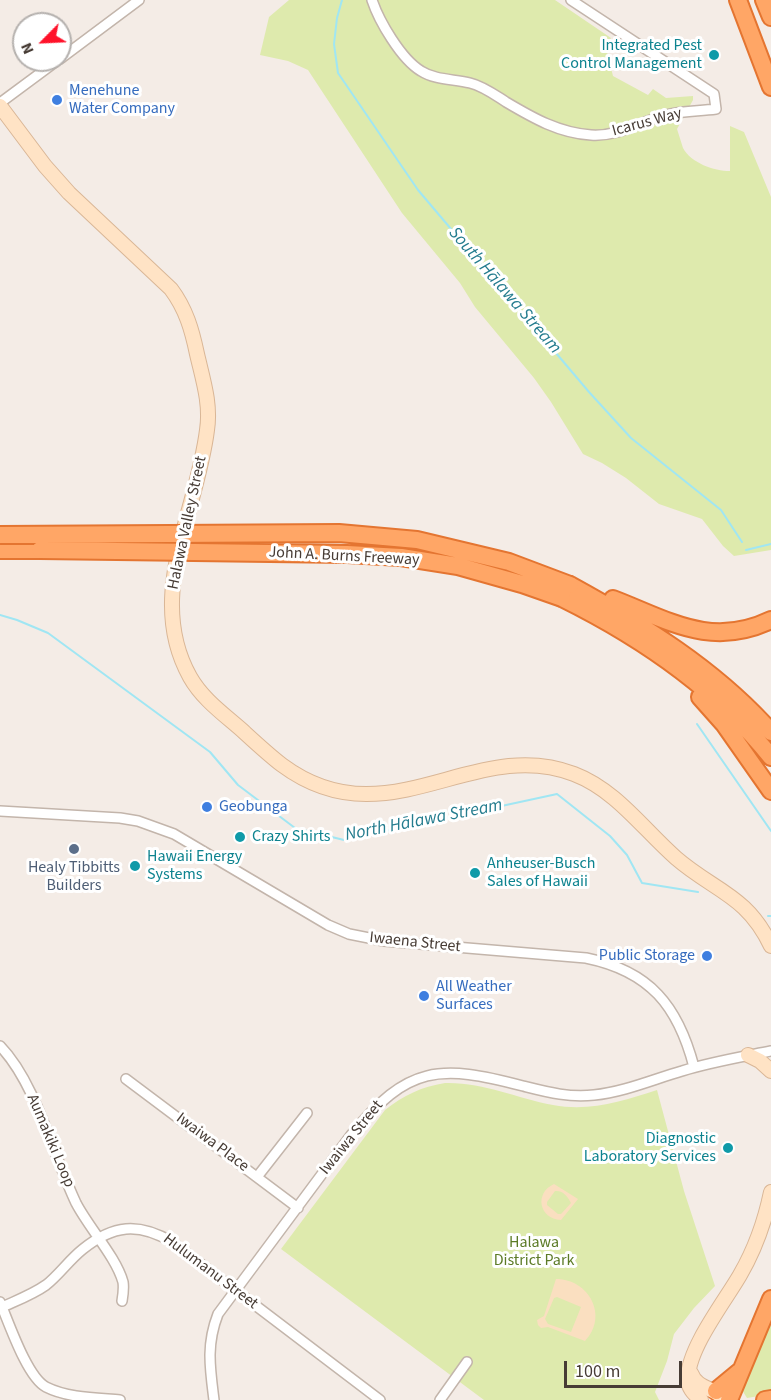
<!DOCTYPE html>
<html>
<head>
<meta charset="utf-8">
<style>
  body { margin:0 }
  #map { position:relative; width:771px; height:1400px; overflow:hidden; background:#f4ece6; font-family:"Source Sans 3",sans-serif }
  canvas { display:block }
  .north { position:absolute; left:12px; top:12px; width:60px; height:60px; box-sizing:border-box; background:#fff; border:2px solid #b5b1ae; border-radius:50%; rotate:246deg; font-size:16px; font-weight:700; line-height:24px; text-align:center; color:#473c35 }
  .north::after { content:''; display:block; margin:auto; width:21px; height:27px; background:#ff122a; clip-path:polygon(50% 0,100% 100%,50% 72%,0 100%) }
  .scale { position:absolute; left:564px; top:1361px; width:118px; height:27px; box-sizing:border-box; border:3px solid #473c35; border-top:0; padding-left:8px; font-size:18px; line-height:21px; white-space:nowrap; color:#473c35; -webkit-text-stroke:4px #fff; paint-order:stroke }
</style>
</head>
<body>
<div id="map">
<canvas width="771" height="1400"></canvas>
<div class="north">N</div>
<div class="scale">100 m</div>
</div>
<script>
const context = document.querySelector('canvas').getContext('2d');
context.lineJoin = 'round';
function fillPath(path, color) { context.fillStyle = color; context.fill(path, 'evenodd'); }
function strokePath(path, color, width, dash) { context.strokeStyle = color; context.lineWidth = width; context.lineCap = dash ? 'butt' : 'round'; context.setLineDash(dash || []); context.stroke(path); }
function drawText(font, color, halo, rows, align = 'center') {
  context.font = font + ' "Source Sans 3",sans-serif'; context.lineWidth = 6; context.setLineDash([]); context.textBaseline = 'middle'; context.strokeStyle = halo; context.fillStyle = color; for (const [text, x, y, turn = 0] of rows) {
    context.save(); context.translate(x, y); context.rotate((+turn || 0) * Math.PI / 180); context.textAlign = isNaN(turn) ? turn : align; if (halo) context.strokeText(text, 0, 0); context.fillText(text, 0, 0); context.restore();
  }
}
fillPath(new Path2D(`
  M289,0h266l56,38 -5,10 7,28 35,19 5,-6 13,9 27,-2v4l-16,29c2,6 4,13 6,19 8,15 31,23 47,23v-45l14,6 27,65v353l-37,6 -11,-10 -21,-27 -43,-15 -33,-26 -24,-15 -19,-9 -32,-52 -17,-24 -59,-71 -15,-24 -58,-70 -94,-143 -20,-9 -28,-6 9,-38z
  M445,1083c38,-1 71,15 108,22 37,7 70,-4 104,-15l27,101 31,95 -21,22 -20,26 -7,27 -12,31 4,8h-175l-203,-151 104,-139c19,-15 36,-23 60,-27z
  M771,1324v70l-24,4 -5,-8z`), '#deeaad');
fillPath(new Path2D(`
  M554,1184l24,15 -17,21c-22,-1 -27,-27 -7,-36zM555,1191c8,-1 13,6 16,12l-10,11h-3l-11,-9v-3z
  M556,1279c33,0 53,37 29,62l-37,-14 -7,1 -3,-3 -1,-5 7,-4zM557,1297l24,10 -10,25 -23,-8 -3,-5 9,-21z`), '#fadfc0');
strokePath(new Path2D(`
  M342,0l-5,18 -3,26 4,29 80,117 171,202 42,46 90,72 21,32
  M746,550l25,-6
  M0,615l17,5 31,13 162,119 28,33 57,43 49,12 213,-46 53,42 17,19 15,28 56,9
  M697,724l74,107
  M768,916h3`), '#a0e6f3', 2);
const street = new Path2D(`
  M372,0c7,21 29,59 49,71 14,9 33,8 49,12 13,3 25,12 36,19 27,16 53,31 85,33 29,2 51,-15 79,-21 15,-3 31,-3 46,-5l-2,-15 -143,-94
  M60,59l79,-59
  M0,103l58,-43
  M0,811l120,7 18,3 36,13 154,91 21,9 35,7 202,17c64,13 92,48 108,109
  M0,1046c36,37 53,109 76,157 13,25 40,54 47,79 1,6 0,13 -1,19
  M126,1079l172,129
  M257,1177l50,-64
  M0,1302c9,21 27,75 46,85 22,11 50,11 74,13
  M0,1308c15,-7 32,-13 46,-23 13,-10 23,-25 37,-36 30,-24 55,-27 89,-7l208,158
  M214,1400c-4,-32 -8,-55 4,-86l133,-179c57,-70 88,-71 172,-49 24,6 46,12 71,9 30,-3 60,-16 88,-24 29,-9 59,-14 89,-20
  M440,1400l27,-38`);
const secondary = new Path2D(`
  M0,106l45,60 24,27 102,96c15,20 21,41 26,65 6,26 14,50 10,76 -10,82 -62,167 -17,247 13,23 35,38 54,55 12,11 25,23 38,33 105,78 191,-30 292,9 42,16 69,55 102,84 38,33 71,37 95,88
  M748,1055l12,6 11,10
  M691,1373c6,16 22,14 32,25
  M701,1400c-7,-6 -14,-13 -13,-23 1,-30 37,-76 52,-102 15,-26 25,-54 31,-83`);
const highway = new Path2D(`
  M738,0l33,87
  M764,0l7,17
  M0,550h40
  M570,585c73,40 145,84 201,147
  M562,598c79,39 153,89 209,159
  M613,599c55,21 98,50 158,21
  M700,697l24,27 47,67
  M716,1391l23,-19
  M729,1400l42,-101
  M765,1400l6,-1`);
strokePath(street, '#c3b5ab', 12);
strokePath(secondary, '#d9b696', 16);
strokePath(highway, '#e47531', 20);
strokePath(street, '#fff', 9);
strokePath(secondary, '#ffe3c5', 14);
strokePath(highway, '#ffa666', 16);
const highwayBridge = new Path2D(`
  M0,535l339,-2 78,7 92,22 61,23
  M40,550l307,4 54,3 57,9 64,18 40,14`);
strokePath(highwayBridge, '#e47531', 20, []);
strokePath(highwayBridge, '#ffa666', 16);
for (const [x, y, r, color] of [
  [714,55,6,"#0f9aa8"],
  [57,100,6,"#3f7fe0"],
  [207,807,6,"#3f7fe0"],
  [240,837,6,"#0f9aa8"],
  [74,849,6,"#5c6f8a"],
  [135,866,6,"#0f9aa8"],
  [475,873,6,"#0f9aa8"],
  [707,956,6,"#3f7fe0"],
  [424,996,6,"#3f7fe0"],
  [728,1148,6,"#0f9aa8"]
]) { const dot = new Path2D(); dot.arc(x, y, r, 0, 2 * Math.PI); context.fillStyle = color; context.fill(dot); strokePath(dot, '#fff', 2); }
drawText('16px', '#0d838f', '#fff', [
  ["Integrated Pest",702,46,"right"],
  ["Control Management",702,64,"right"],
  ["Crazy Shirts",252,837],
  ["Hawaii Energy",147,857],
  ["Systems",147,875],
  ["Anheuser-Busch",487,864],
  ["Sales of Hawaii",487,882],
  ["Diagnostic",716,1139,"right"],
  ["Laboratory Services",716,1157,"right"]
], 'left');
drawText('16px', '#366cbe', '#fff', [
  ["Menehune",69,91],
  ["Water Company",69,109],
  ["Geobunga",219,807],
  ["Public Storage",695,956,"right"],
  ["All Weather",436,987],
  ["Surfaces",436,1005]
], 'left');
drawText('16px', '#473c35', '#fff', [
  ["Icarus Way",647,123,-15],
  ["Halawa Valley Street",188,523,-78],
  ["John A. Burns Freeway",344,557,3],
  ["Iwaena Street",415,943,6],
  ["Iwaiwa Street",352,1138,-51],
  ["Aumakiki Loop",50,1141,67],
  ["Iwaiwa Place",212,1143,37],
  ["Hulumanu Street",210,1272,37]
]);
drawText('16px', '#4e5e75', '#fff', [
  ["Healy Tibbitts",74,868],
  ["Builders",74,886]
]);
drawText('16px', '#5c7b26', '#fff', [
  ["Halawa",534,1243],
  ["District Park",534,1261]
]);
drawText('italic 18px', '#247c8e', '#fff', [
  ["South Hālawa Stream",504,291,49],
  ["North Hālawa Stream",424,821,-11]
]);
</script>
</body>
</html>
